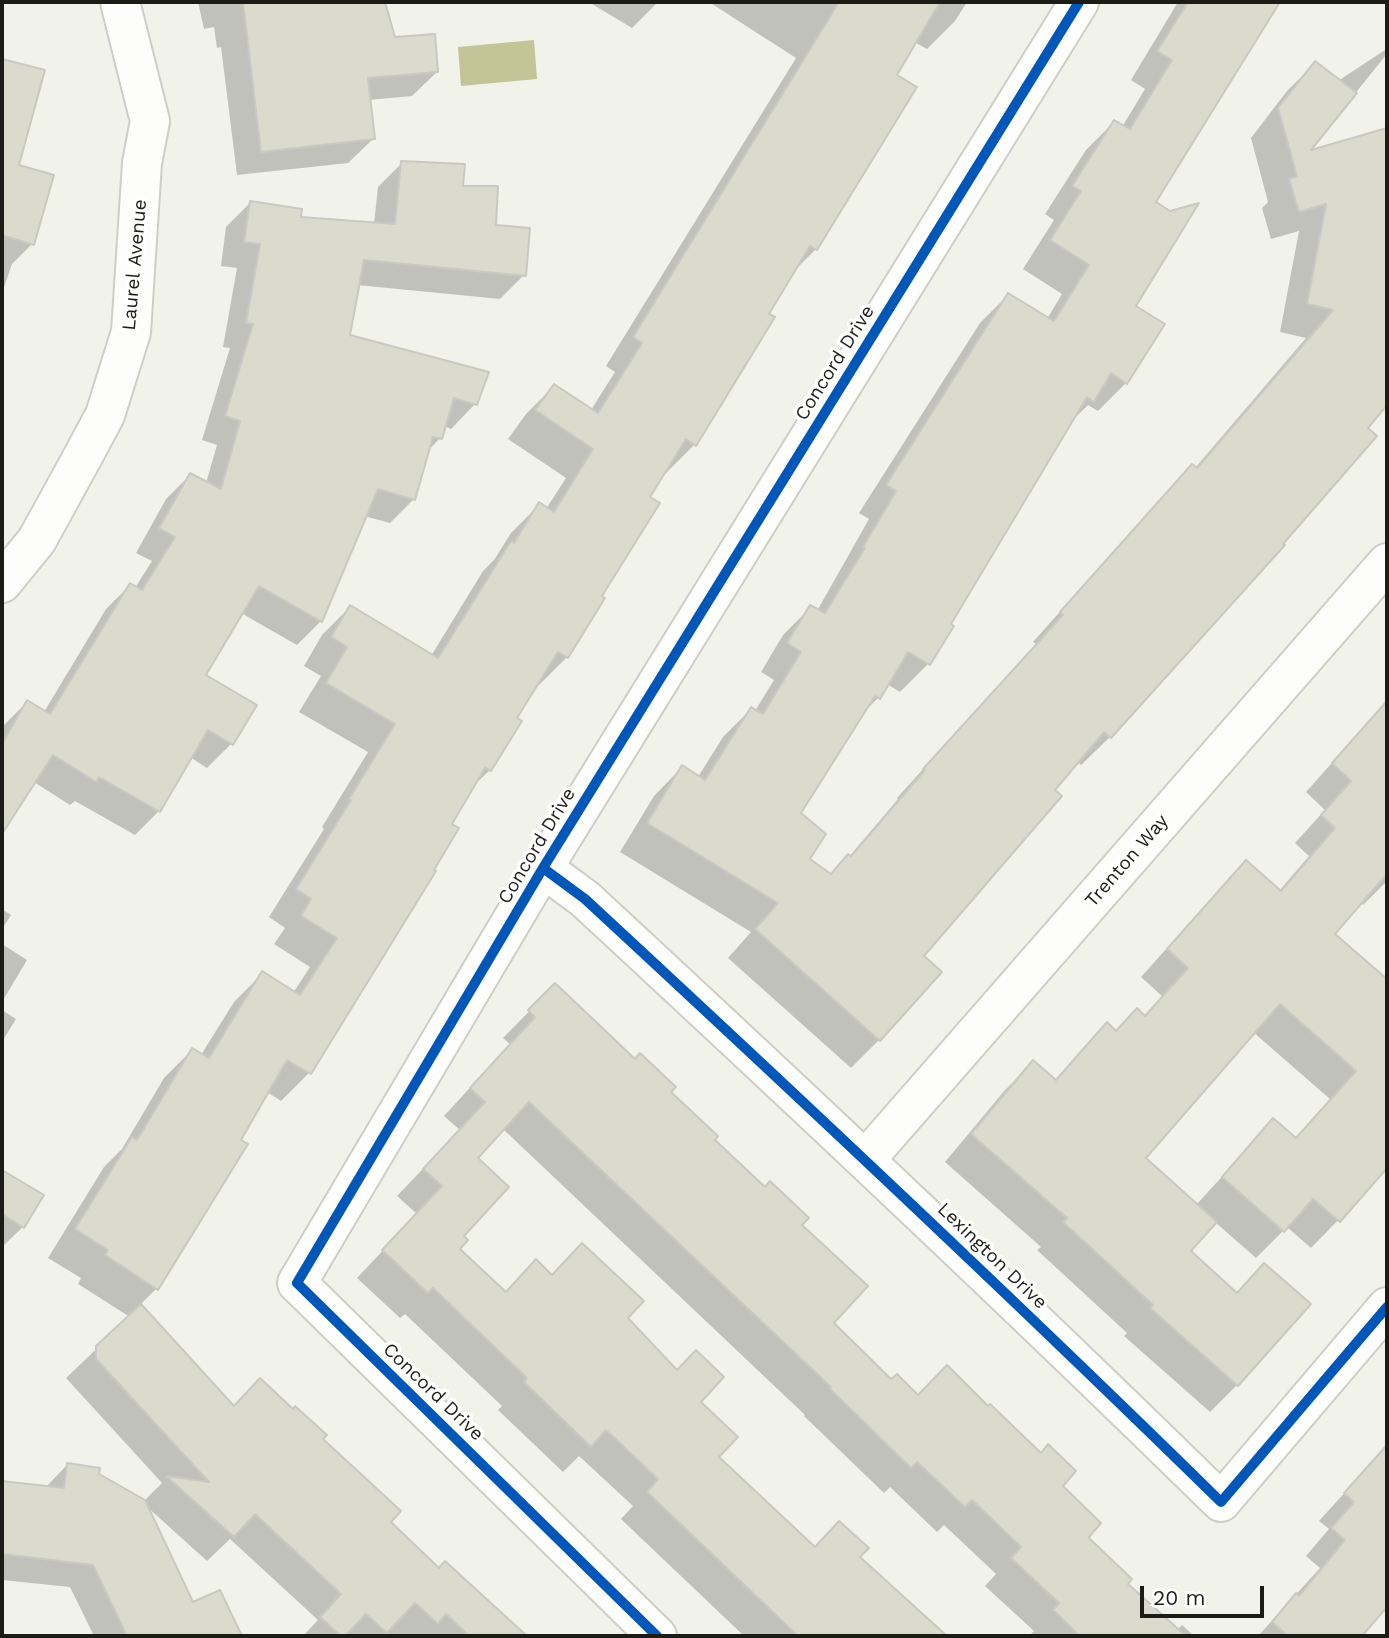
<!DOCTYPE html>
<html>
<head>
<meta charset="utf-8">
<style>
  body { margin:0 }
  #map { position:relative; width:1389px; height:1638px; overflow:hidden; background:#f1f2ea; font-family:"Work Sans",sans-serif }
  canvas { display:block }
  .frame { position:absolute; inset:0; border:4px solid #1c1c17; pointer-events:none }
  .scale { position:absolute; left:1140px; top:1586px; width:124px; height:32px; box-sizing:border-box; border:4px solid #1c1c17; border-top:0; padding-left:9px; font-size:21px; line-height:24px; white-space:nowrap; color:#1c1c17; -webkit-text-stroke:5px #fff; paint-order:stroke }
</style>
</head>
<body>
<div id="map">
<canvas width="1389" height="1638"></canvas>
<div class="frame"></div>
<div class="scale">20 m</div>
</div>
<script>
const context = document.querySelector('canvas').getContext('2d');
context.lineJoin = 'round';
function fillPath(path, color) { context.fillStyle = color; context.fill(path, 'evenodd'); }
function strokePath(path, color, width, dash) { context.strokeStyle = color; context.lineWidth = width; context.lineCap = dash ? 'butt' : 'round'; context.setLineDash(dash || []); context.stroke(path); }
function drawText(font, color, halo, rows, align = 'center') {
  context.font = font + ' "Work Sans",sans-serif'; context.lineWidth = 7; context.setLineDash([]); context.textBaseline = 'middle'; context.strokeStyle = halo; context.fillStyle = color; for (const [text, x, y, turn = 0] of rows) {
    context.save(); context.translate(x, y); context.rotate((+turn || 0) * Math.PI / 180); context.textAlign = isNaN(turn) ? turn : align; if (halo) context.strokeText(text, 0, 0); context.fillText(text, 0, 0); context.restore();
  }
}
fillPath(new Path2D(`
  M534,40l3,39 -76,7 -3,-39z`), '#c3c599');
fillPath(new Path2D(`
  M198,2h185l11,37 43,33 -25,24 -44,4 5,39 -25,24 -111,12 -16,-128 -4,1 -3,-21 -10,2z
  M594,2h64l-26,26 -40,-24z
  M709,2h258l-12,19 -28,28 -13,-7 -20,33 -78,174 -24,24 -98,172 -28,28 -2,-2 -16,26 -48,100 -33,60 -28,28 -2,-2 -22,36 -25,51 -20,19 -161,284 -28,28 -14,-9 -110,196 -17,17 93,102 88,32 67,84 50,47 54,36 1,-1 33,31h-223l15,-16 -88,-81 -23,22 -62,-56 48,100 26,-13 21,44h-146l-24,-49 -68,-7v-97l43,5 22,-23 30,10 46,27 19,-19 -96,-105 64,-61 -52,-33 3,-6 -33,-20 56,-91 18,-18 42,-71 28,-28 9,5 33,-53 28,-28 31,19 17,-26 -36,-23 11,-16 -16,-11 55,-88 -2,-2 46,-75 -69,-40 22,-36 -17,-10 18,-31 28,-28 81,49 52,-85 11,-11 17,-27 28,-28 7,4 20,-31 -58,-39 18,-25 28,-28 37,24 24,-38 -9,-6 190,-308z
  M1178,2h93l5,3 -122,197 -21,104 -7,77 -28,28 -10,-6 -19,19 -121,201 -20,39 -28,28 -13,-8 -9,14 -18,18 -61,98 9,45 21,16 20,-18 49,-58 -1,-1 139,-154 -3,-2 131,-147 29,-28 2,1 111,-130 -26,-6 19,-101 -28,8 -9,-31 6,-6 -17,-64 36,-47 28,-28 23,18 47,-31 2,4 -81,100 81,-24v272l-21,26 -86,116 2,2 -172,191 -29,28 -4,-4 -155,196 -43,83 -28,28 -123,-110 23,-26 -131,-80 34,-56 28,-29 16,10 25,-40 28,-28 4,2 19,-31 -13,-8 22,-37 28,-28 6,4 52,-92 -10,-6 121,-190 28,-28 39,24 15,-25 -39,-25 31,-49 -9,-6 41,-64 28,-28 8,5 23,-38 -14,-9z
  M2,61l41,11 -26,94 15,78 -20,20 -10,29z
  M402,163l59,25 33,39 30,48 -24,24 -143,-14 -9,51 127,68 -24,25 -7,-3 -4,12 -12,13 -14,48 -24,24 -26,-7 -43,105 -24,24 -56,-32 -38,63 28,68 -24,24 -17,-11 -31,54 -24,24 -60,-34 -5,4 -36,-23 -32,49 1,-105 24,-24 17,10 62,-103 24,-24 5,3 17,-27 -16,-8 30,-54 24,-24 16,8 11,-38 -15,-5 28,-92 -7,-1 14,-79 -16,-2 5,-39 24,-24 49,16 75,5 4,-37z
  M1387,701v180l-24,24 -3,-3 -28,32 55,47v189l-76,78 -24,-21 -31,31 -41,-36 -27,29 47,43 29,-29 -27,120 -27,27 -86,-76 3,-3 -90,-83 4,-3 -96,-85 60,-72 28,-27 21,18 53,-56 8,7 29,-15 18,-21 -21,-19 78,-87 27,-28 33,29 30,-35 -14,-13 30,-33 -19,-18zM1253,1032l77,67 -35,40 -22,-18 -77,84 -52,-47z
  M2,909l9,6 -9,14z
  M2,944l25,16 -25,42z
  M555,985l114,107 43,48 88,85 31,98 60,59 169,104 41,38 -14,15 39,45 51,46 5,-5 12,11h-165l5,-5 -49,-45 11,-12 -52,-49 -7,7 -47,-45 -6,6 -80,-77 1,-1 -302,-286 -28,29 -18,91 48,44 46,-16 75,41 72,84 19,55 97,91 44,9 86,79h-200l-123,-117 12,-13 -54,-50 -16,16 -65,-62 4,-4 -97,-92 -5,4 -43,-40 60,-64 -20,-18 63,-66 -16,-14 66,-72 -7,-6z
  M2,1010l14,9 -14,23z
  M2,1172l39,24 -18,31 -20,19z
  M1387,1446v158l-27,32h-102l62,-68 -14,-12 23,-27 -10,-8z`), '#0003');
const building = new Path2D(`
  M243,2h142l10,35 40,-3 3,38 -70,6 7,61 -114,13z
  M839,2h101l-43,73 20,12 -100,163 -7,-4 -41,68 6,3 -79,129 -10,-7 -36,58 10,6 -58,93 3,2 -37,60 -10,-6 -41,66 5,3 -31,50 -6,-3 -33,56 7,4 -25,42 2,1 -125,203 -24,-14 -46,80 7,4 -90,146 -53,-35 3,-5 -33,-21 57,-92 5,3 55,-92 17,10 53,-87 38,24 37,-57 -36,-22 10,-17 -15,-10 55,-89 -2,-1 46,-75 -69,-41 21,-36 -16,-10 19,-32 88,53 73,-117 3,2 25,-41 15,10 39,-63 -58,-39 19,-26 44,29 44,-70 -9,-6z
  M1188,2h92l-124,200 14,9 29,-8 -63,103 29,18 -38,60 -16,-11 -17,29 -7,-5 -136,227 3,2 -24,39 -22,-13 -28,47 -5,-3 -74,117 25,21 -16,25 21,15 17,-20 3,2 74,-86 -2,-1 140,-154 -3,-3 132,-148 5,4 136,-158 -26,-6 19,-100 -27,8 -10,-33 8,-3 -19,-68 37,-47 42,32 -46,57 76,-22v277l-19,23 9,8 -94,108 2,1 -174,193 -7,-6 -49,58 7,6 -138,160 18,16 -62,69 -125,-112 23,-26 -131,-80 35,-58 23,15 46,-73 12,7 38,-62 -14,-9 23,-38 15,8 40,-65 -2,-1 33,-56 -10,-6 122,-192 46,28 35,-56 -39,-25 31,-49 -9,-5 42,-66 16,9 42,-69 -15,-9z
  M2,59l43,11 -26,95 35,10 -20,70 -32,-10z
  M401,161l64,3 -2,22h35l-2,39 34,3 -4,48 -162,-16 -14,75 139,37 -12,33 -23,-7 -12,41 -9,-2 -18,63 -37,-11 -56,133 -63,-36 -53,89 51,30 -24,40 -25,-15 -48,82 -61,-35 -3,5 -43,-27 -51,79v-90l25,-44 23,14 80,-131 12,7 33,-53 -16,-9 31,-55 31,16 19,-68 -15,-5 28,-92 -7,-1 14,-79 -16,-2 6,-41 52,8 -1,8 94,7z
  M1387,701v173l-52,60 52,45v189l-47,54 -27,-23 -29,33 -62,-55 51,-59 23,20 60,-67 -76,-67 -134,154 71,64 -26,29 46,42 27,-30 47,41 -73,82 -88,-78 3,-3 -90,-83 4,-4 -96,-84 62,-74 23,20 51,-58 9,9 21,-23 8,8 43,-48 -21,-19 79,-89 35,31 54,-63 -14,-13 30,-34 -19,-18z
  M555,983l80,76 5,-6 36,34 -5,5 47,44 -3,4 50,47 5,-6 39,37 -7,7 66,61 -34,37 57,56 6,-5 21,21 29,-30 41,41 2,-2 51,49 7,-9 28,27 -13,15 38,37 -12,14 1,2 42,40 -4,5 58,52h-106l-27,-26 6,-7 -48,-45 10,-11 -49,-47 -7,7 -48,-45 -6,6 -82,-80 2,-1 -302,-285 -51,56 31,29 -45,49 4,4 -8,9 46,43 30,-33 16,16 30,-32 62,58 -16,17 49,52 19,-20 28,27 -23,25 37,35 -19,20 96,90 24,-26 30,27 -9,9 87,79h-149l-151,-144 11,-13 -52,-49 -15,17 -67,-65 3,-4 -94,-90 -5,5 -46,-43 60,-64 -19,-17 62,-67 -15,-14 65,-71 -7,-7z
  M2,1170l42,25 -20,33 -22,-14z
  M141,1304l93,102 26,-28 33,31 2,-3 32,29 -4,4 78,72 -10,11 48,46 6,-7 82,75h-58l-23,-22 -8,10 -23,-21 -28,30 -21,-19 -21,22h-4l-21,-19 21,-23 -86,-80 -21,23 -68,-61 43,6 -113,-123v-13z
  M1387,1445v162l-25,29h-74l-16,-14 24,-29 3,3 46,-56 -14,-12 23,-26 -10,-9z
  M67,1463l33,5 -1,6 46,26 48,102 27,-12 22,46h-121l5,-2 -33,-69 -91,-11v-73l62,7z`);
fillPath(building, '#dadbcc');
strokePath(building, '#c8c9c2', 2);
const minor = new Path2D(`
  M2,583l35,-43 45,-82 23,-43 26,-83 11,-169 8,-42 -30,-119
  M543,868l42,31c214,198 427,398 636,603l166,-195
  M866,1159l521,-596
  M657,1636l-360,-353 246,-415 536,-866`);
strokePath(minor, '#cecec8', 42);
strokePath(minor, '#fdfdfc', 38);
strokePath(new Path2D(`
  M543,868l42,31c214,198 427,398 636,603l166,-195
  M657,1636l-360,-353 246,-415 536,-866`), '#0057b8', 10);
drawText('19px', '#1c1c17', '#fff', [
  ["Laurel Avenue",135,265,-85],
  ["Concord Drive",835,363,-58],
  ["Concord Drive",537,846,-59],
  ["Trenton Way",1127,861,-49],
  ["Lexington Drive",992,1256,44],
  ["Concord Drive",433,1392,44]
]);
</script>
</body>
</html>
